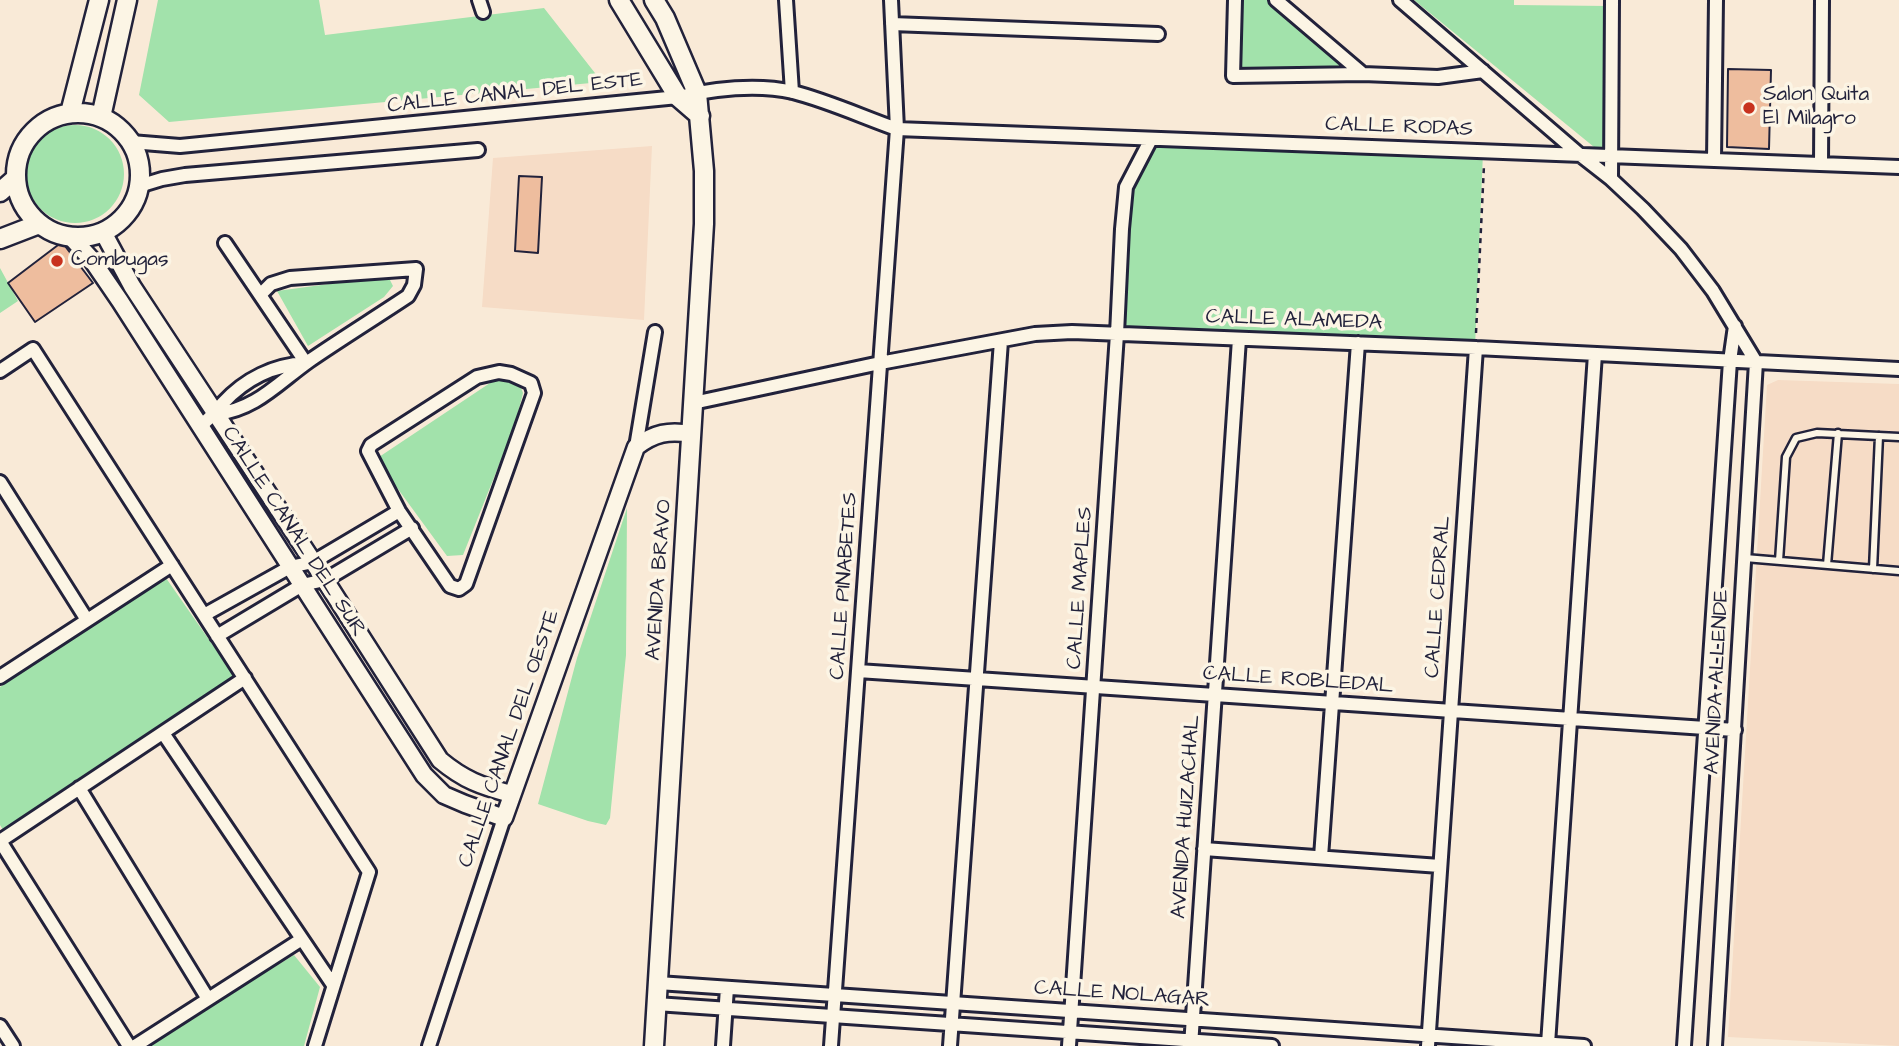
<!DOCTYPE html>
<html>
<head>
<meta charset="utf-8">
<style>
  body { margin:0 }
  canvas { display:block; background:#f9ead7 }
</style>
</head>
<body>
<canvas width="1899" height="1046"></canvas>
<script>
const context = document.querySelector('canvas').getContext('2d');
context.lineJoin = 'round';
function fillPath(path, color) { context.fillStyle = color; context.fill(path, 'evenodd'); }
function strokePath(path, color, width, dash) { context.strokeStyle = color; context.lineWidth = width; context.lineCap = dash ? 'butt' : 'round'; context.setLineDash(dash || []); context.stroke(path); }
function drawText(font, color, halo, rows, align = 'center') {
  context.font = font + ' "Architects Daughter",sans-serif'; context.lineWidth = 7; context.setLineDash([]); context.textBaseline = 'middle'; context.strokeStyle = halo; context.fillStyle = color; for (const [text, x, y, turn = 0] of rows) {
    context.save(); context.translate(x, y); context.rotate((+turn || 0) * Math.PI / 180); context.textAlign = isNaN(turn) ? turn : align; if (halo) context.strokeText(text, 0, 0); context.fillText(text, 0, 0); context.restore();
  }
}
fillPath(new Path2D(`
  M652,146l-8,174 -162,-13 11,-149z
  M1778,380l121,4v662l-171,-9 39,-652z`), '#f6dcc6');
fillPath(new Path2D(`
  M158,0h161l6,35 219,-27 58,74 -433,40 -30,-27z
  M1237,0h36l87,73 -125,1z
  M1414,0h100v5l95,1 -1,145 -14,-4z
  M26 174a49 49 0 1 1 98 0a49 49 0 1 1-98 0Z
  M1151,141l332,11 -8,195 -355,-15 8,-144z
  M0,268l18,33 -18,12z
  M388,276l5,10 -9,11 -76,49 -31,-55z
  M496,379l23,4 4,10 -8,32 -52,130 -16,1 -71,-97z
  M627,508l-1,147 -16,163 -4,7 -18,-4 -50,-17 39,-146z
  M166,578l69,99 -232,153 -3,-5v-138z
  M294,955l26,32 -16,59h-161z`), '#a2e2ab');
const building = new Path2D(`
  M1728,69l43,1 -2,79 -42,-2z
  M519,176l23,1 -4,76 -23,-2z
  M62,242l31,41 -58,39 -27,-39z`);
fillPath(building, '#eebd9e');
strokePath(building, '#22223b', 2);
const service = new Path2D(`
  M1745,558l154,13
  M1779,561l7,-104 10,-19 21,-5 82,4
  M1827,565l11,-132
  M1873,569l6,-133`);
const minor = new Path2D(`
  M479,0l4,12
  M786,0l6,92
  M1235,0l-2,76 130,-2 75,3 45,-6
  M1276,0l87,74
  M1400,0l179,154 32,25 32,30 38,40 32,42 43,71 -41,684
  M892,24l266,10
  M131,142l49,4 498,-49c36,-8 79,-13 115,-5 35,9 70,25 104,37l1002,38
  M1714,160l2,-160
  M1821,164l1,-164
  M1611,179l1,-179
  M139,186l23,-7 23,-4 293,-25
  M225,243l81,120
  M0,371l33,-22 336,523 -54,174
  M499,372l12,2 20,9 3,10 -68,191 -7,5 -9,-3 -51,-75 -31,-60 3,-6 106,-68z
  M693,403l187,-40 155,-29 37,-2 404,16 423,21
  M216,414c39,-4 62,-31 93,-53 32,-22 66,-43 99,-65l6,-11 2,-16 -126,9 -19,6 -11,11
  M200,426c10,-7 15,-14 23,-23 22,-24 51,-38 83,-40
  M636,447l19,-115
  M0,482l87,138
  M204,615l86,-48 23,-5 86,-51
  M217,636l85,-51 23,-5 87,-52
  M858,671l877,59
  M0,677l172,-112
  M163,733l170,252
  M79,788l129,211
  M0,841l245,-163
  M0,841l129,205
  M1204,849l236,17
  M1321,857l37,-514
  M658,983l926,63
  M656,1004l616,42
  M0,1026l13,20
  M1548,1044l47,-690
  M135,1046l167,-107
  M429,1046l75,-228
  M723,1046l4,-58
  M831,1046l66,-917 -6,-129
  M950,1046l51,-705
  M1069,1046l48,-712 5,-105 4,-42 25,-48
  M1191,1046l48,-707
  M1428,1046l48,-698
  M1684,1046l46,-685 5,-35`);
const tertiary = new Path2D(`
  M103,232l29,54 193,294 115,180c24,20 41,26 71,34
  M71,237l21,23 28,41 304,474 20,20 21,9 39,14 132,-371c18,-14 33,-17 55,-13`);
const secondary = new Path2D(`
  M619,0l59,97 22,19
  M16 175a62 62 0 1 1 124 0a62 62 0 1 1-124 0Z
  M70,113l29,-113
  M101,117l26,-117
  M0,192l16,-14
  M0,239l39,-15
  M654,1046l50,-822v-53l-7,-78 -32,-75 -11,-18`);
strokePath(service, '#22223b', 11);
strokePath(minor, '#22223b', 18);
strokePath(tertiary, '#22223b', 21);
strokePath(secondary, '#22223b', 23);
strokePath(new Path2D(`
  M1476,333l8,-168`), '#22223b', 2.5, [5, 5]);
strokePath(service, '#fcf5e5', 6);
strokePath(minor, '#fcf5e5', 12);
strokePath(tertiary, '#fcf5e5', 16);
strokePath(secondary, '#fcf5e5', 18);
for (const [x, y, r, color] of [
  [1749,108,7,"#c8321e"],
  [57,261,7,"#c8321e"]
]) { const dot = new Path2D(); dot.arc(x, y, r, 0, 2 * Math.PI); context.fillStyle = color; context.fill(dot); strokePath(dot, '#fcf5e5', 2.5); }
drawText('21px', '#22223b', '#fcf5e5', [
  ["CALLE CANAL DEL ESTE",515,94,-6],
  ["CALLE RODAS",1399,128,2],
  ["CALLE ALAMEDA",1294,321,2],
  ["CALLE CANAL DEL SUR",293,532,57],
  ["AVENIDA BRAVO",660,580,-86],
  ["CALLE PINABETES",845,586,-86],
  ["CALLE MAPLES",1081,588,-86],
  ["CALLE CEDRAL",1439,597,-86],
  ["CALLE ROBLEDAL",1298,681,4],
  ["AVENIDA ALLENDE",1718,682,-87],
  ["CALLE CANAL DEL OESTE",510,739,-71],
  ["AVENIDA HUIZACHAL",1187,817,-86],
  ["CALLE NOLAGAR",1122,995,4]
]);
drawText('21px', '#22223b', '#fcf5e5', [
  ["Salon Quita",1763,96],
  ["El Milagro",1763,120],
  ["Combugas",71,261]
], 'left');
</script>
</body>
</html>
